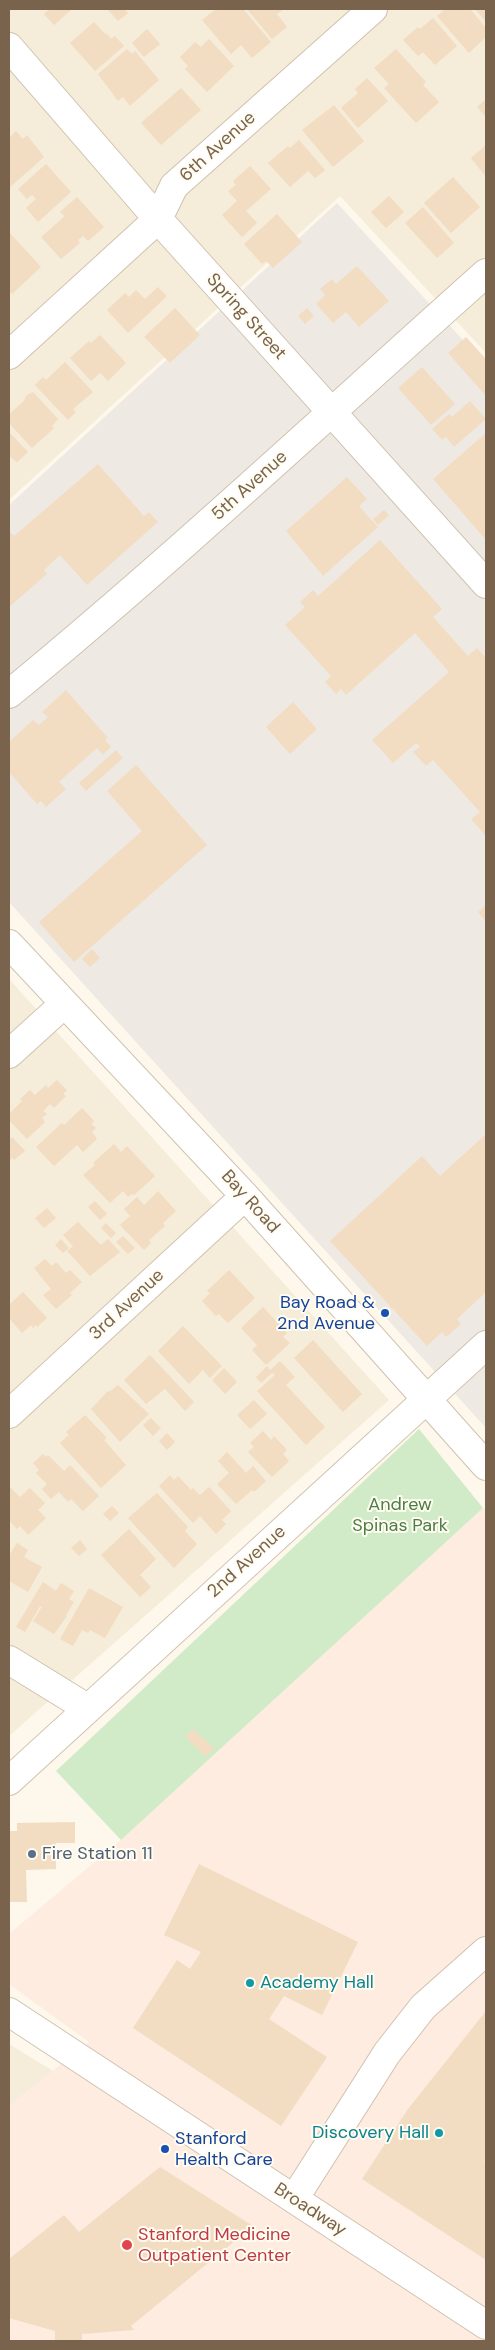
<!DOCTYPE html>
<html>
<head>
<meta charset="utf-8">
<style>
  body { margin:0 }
  #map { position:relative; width:495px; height:2350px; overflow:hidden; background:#fdf8eb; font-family:"DM Sans",sans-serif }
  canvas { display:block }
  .frame { position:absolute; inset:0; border:10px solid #79634d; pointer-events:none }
</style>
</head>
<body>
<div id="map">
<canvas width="495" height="2350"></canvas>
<div class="frame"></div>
</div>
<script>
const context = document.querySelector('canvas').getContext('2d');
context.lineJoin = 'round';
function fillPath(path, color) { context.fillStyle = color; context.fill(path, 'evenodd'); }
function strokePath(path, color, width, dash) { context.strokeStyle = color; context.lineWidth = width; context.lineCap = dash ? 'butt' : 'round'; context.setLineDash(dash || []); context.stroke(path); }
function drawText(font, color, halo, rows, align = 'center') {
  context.font = font + ' "DM Sans",sans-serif'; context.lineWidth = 4; context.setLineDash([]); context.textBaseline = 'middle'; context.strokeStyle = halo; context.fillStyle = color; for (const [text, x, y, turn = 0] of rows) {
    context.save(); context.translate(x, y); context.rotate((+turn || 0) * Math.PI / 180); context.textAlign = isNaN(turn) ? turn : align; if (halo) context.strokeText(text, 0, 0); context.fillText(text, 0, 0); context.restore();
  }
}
fillPath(new Path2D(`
  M9,9h477v344l-146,-157 -331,304z
  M9,979l380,421 -380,336z
  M9,2044l44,27 -44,35z`), '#f5ecd9');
fillPath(new Path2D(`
  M483,1508l3,2v831h-477v-235l80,-64 -80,-58v-50l112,-94z`), '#fdecdf');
fillPath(new Path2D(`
  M337,203l149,162v1063l-477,-526v-397z`), '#eeeae3');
fillPath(new Path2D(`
  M419,1429l64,79 -362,332 -65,-69z`), '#d1ebc8');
fillPath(new Path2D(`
  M50,9h22l-18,16 -10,-11z
  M107,9h17l4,4 -10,8z
  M216,9h27l28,33 -19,16 -11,-13 -10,9 -29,-34z
  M247,9h37l-7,5 10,13 -15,12z
  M445,9h25l16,19v9l-17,16 -32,-37z
  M475,9h11v13z
  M433,18l24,28 -22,19 -12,-13 -5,4 -15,-16 15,-13 2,2z
  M94,22l11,12 1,-1 5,6 4,-3 9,10 -29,25 -25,-28z
  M147,29l13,15 -16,13 -12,-14z
  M209,39l25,27 -27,26 -22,-23 3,-3 -8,-9 15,-15 6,5z
  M127,49l5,5 3,-3 24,29 -29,26 -7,-9 -5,4 -20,-27z
  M396,49l30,33 -3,3 16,17 -23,21 -32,-35 5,-4 -15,-16z
  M367,78l21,23 -30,27 -17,-20 17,-15 -3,-4z
  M181,88l20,22 -40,35 -20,-22z
  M486,99v18l-9,-10z
  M334,105l30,36 -31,26 -31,-37z
  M16,131l7,8 4,-4 17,22 -35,31v-50z
  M299,140l26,30 -10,8 -7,-7 -18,16 -22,-24 20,-17 2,2z
  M486,145v32l-15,-19z
  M46,164l25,28 -33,30 -12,-14 10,-9 -4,-4 -5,4 -9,-10z
  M250,166l21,23 -25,22 11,12 -15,14 -20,-22 15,-14 -9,-10 8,-6 -3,-4z
  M453,177l27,30 -29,26 -27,-30z
  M389,196l15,16 -18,16 -15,-16z
  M77,197l27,30 -16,14 -5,-5 -5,4 2,3 -19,16 -20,-22 24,-21 -5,-4z
  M423,207l31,36 -17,15 -32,-35z
  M277,214l25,28 -29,26 -7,-7 -4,3 -18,-20z
  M9,232l32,35 -29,27 -3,-3z
  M357,266l32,35 -30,26 -13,-15 -13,11 -17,-19 9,-9 -5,-6 12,-10 4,5z
  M158,287l9,9 -39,37 -21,-23 18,-17 4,4 7,-7 9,9z
  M175,308l25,27 -30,28 -26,-26z
  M307,308l7,8 -9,8 -7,-8z
  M100,335l26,28 -18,18 -8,-8 -9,8 -21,-23 19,-17 2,2z
  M466,337l20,22v37l-38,-43z
  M65,362l28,30 -20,17 3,3 -8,8 -33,-35 8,-8 3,3z
  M422,367l33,37 -24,21 -33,-37z
  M33,392l25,27 -6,7 2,2 -22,20 -23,-25v-9l14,-12 4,-7z
  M470,401l16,18 -32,28 -8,-10 -4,3 -10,-11 17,-15 3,3z
  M9,432l19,20 -11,10 -8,-6z
  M486,433v107l-53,-61z
  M98,464l46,52 5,-4 9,10 -71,63 -27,-30 -16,15 3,4 -38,33v-76l5,5z
  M347,477l20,22 -8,7 19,21 -55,49 -37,-45z
  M384,510l5,5 -11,10 -5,-6z
  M380,540l62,69 -9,8 35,39 9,-8 9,10 -1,177 -14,-16 9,-7 -47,-52 -7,6 -13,-14 7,-5 -4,-4 -23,20 -21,-23 77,-68 -34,-39 -69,62 -5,-6 -5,5 -11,-12 6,-6 -46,-51 20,-18 -5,-5 13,-12 5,6z
  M66,690l42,48 -3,2 6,7 -8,8 -6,-7 -38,34 7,7 -20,18 -5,-6 -4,3 -28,-32v-30l24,-22 6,5 9,-8 -6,-5z
  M293,702l24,27 -27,25 -24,-27z
  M116,750l7,8 -37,33 -7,-8z
  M136,765l71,80 -133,117 -35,-40 103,-91 -35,-40z
  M486,905v17l-8,-10z
  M92,949l8,9 -10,9 -8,-8z
  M57,1080l10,10 -4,4 3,2 -12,12 -4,-4 -7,7 4,3 -5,4 3,4 -18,17 -18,-19v-6l13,-13 -2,-2 10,-9 5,5 11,-10 2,3z
  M82,1108l12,13 -3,3 5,4 -4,4 5,7 -14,13 -6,-7 -23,21 -18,-19 26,-24 2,2z
  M486,1134v158l-29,27 4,5 -15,13 -4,-5 -15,14 -97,-105 92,-85 18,20z
  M12,1137l13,14 -11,9 -2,-2 -3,3v-20z
  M114,1144l7,8 6,-6 28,30 -21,19 -2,-1 -4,3 -5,-6 -13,12 -27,-28 12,-10 -2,-2z
  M158,1191l18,20 -13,12 2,3 -16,14 2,3 -7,7 -24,-25 10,-9 -6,-7 13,-12 7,8z
  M95,1201l12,13 -7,6 -12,-13z
  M47,1208l9,10 -12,10 -9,-10z
  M78,1222l23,23 7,-6 12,13 -30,24 -23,-25 6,-5 -10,-11z
  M106,1223l10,10 -5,5 -10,-10z
  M123,1236l12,12 -7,6 -12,-12z
  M61,1239l8,9 -6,5 -8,-8z
  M45,1259l7,7 4,-4 10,11 4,-3 12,12 -12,11 2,2 -16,14 -13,-14 8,-6 -17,-21z
  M229,1270l26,28 -27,25 -9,-9 -3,2 -14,-15 8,-8 -3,-2z
  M23,1292l24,26 -10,9 -1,-2 -3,3 -2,-3 -9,8 -13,-15v-13z
  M263,1307l24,26 -4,4 7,6 -24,22 -14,-15 5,-5 -16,-17z
  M183,1326l39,40 -12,12 -7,-8 -14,14 -31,-33z
  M313,1340l49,54 -19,18 -49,-54z
  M150,1355l44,47 -9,9 -20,-22 -19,15 -22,-24z
  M280,1361l15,16 -9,8 39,42 -19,18 -49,-54 18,-16 -3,-2 -11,10 -5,-6 11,-11 3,4z
  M224,1368l13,14 -12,12 -13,-14z
  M118,1385l31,29 -29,28 -29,-33 17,-18 1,1z
  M254,1400l13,14 -17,15 -13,-14z
  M85,1415l22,23 -3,2 22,25 -25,23 -41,-45 9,-8 -3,-3z
  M151,1418l10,10 -8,8 -10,-11z
  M263,1431l8,9 3,-4 13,14 -4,4 6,7 -17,16 -24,-25 6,-5 -4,-4z
  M167,1433l8,9 -8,8 -8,-9z
  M227,1452l19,21 7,-7 13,15 -12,11 -2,-2 -16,14 -19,-20 12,-11 -11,-12z
  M43,1454l3,3 2,-2 16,16 6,-6 29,31 -16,15 -12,-12 -3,3 -9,-10 -8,7 -9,-10 5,-5 -11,-11 3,-3 -6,-7z
  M170,1475l4,5 4,-4 13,14 2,-2 7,7 9,-8 22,24 -9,9 4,4 -10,10 -16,-18 -7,7 -34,-37z
  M9,1486l11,11 10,-9 15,15 -7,7 8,8 -18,17 -8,-9 -3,3 -8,-9z
  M157,1493l31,34 -3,4 12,13 -23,24 -46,-50z
  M112,1506l7,7 -9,8 -7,-7z
  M129,1529l27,30 -16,16 11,12 -11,10 -39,-42z
  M80,1540l7,9 -8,7 -8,-8z
  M17,1543l11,7 -4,7 18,10 -14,25 -19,-11v-28l1,1z
  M43,1582l13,9 5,-8 13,8 -5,8 5,3 -8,13 1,1 -13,18 -21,-13 9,-14 -2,-1 -15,26 -9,-5z
  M89,1588l34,19 -18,31 -15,-8 -2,3 -6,-3 -9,16 -13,-7z
  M193,1729l21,19 -8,9 -21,-20z
  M75,1822v21h-19v26l-30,1 1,32h-18v-71h8v-8z
  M199,1864l159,78 -36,73 -38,-19 -15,23 58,38 -46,69 -148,-98 44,-68 13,9 11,-17 -37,-17z
  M486,2011v147l-2,3 2,1v98l-124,-81 46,-70z
  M160,2167l93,59 -122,100 3,4 -52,4v7h-27v-10l-46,-13v-59l55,-44 15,17z`), '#f2ddc2');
const minor = new Path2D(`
  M9,47l149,172 328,365
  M9,355l149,-136 16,-33 199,-177
  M9,694c164,-135 319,-280 477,-421
  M9,944l236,252 241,270
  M9,1054l55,-50
  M9,1414l236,-218
  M9,1660l78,48
  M9,1781l477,-436
  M9,2012l477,313
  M294,2199l93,-146 36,-46 63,-56`);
strokePath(minor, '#d0c2af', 30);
strokePath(minor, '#fff', 28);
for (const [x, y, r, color] of [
  [385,1313,5,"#1a4fb4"],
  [32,1854,5,"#5c6f8a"],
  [250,1983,5,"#0f9aa8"],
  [439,2133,5,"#0f9aa8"],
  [165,2149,5,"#1a4fb4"],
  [127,2245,6,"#e0444e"]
]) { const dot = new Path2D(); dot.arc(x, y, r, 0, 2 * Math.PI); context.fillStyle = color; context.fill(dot); strokePath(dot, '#fffcf1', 2); }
drawText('18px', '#79634d', '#fffcf1', [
  ["6th Avenue",218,147,-42],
  ["Spring Street",246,317,48],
  ["5th Avenue",250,486,-42],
  ["Bay Road",250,1202,48],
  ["3rd Avenue",127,1305,-43],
  ["2nd Avenue",247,1562,-42],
  ["Broadway",310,2210,33]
]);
drawText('18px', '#164399', '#fffcf1', [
  ["Bay Road &",375,1303],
  ["2nd Avenue",375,1324],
  ["Stanford",175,2139,"left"],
  ["Health Care",175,2160,"left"]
], 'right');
drawText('18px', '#4c7e44', '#fffcf1', [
  ["Andrew",400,1505],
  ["Spinas Park",400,1526]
]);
drawText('18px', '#4e5e75', '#fffcf1', [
  ["Fire Station 11",42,1854]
], 'left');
drawText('18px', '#0d838f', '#fffcf1', [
  ["Academy Hall",260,1983],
  ["Discovery Hall",429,2133,"right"]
], 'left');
drawText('18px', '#be3a42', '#fffcf1', [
  ["Stanford Medicine",138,2235],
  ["Outpatient Center",138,2256]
], 'left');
</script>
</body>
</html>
